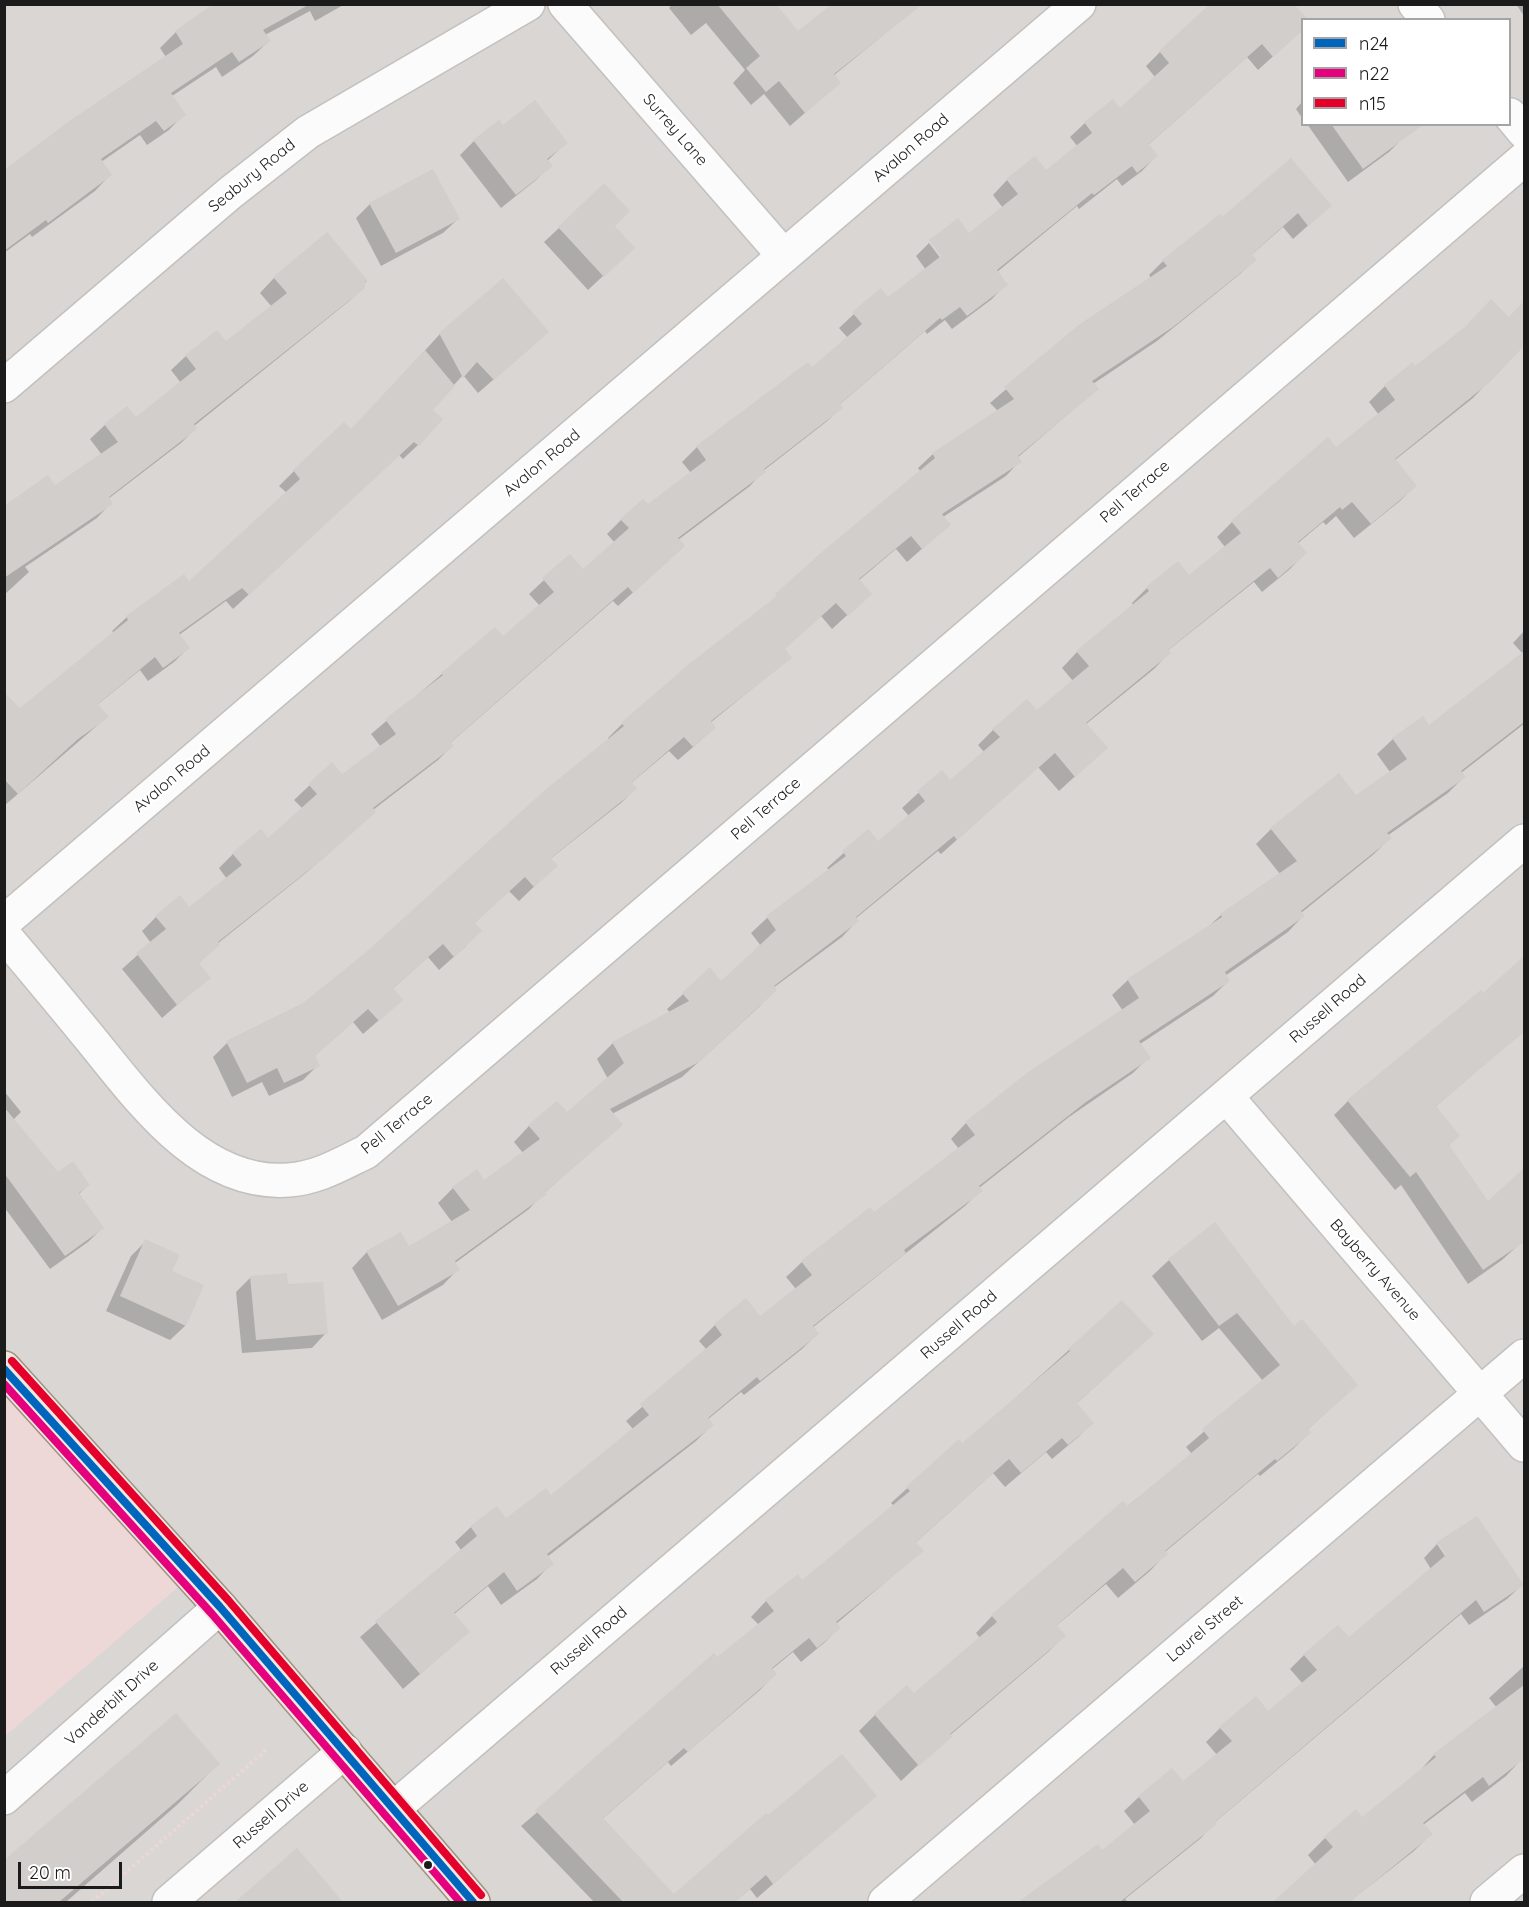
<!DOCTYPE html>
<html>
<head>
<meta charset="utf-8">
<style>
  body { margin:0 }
  #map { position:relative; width:1529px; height:1907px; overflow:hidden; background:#eae6e2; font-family:Quicksand,sans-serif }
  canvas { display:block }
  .frame { position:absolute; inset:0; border:6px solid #1b1b1b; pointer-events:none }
  .legend { position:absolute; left:1301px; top:18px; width:210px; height:108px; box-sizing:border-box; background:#fff; border:2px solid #a4a4a4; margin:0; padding:8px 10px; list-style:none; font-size:18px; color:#1b1b1b }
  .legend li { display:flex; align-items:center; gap:12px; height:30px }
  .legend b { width:30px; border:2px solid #a4a4a4 }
  .scale { position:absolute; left:18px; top:1862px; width:104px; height:27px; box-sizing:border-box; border:3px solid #1b1b1b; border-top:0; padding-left:8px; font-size:18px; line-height:21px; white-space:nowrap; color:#1b1b1b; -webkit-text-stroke:4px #fff; paint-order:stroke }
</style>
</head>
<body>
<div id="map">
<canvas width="1529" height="1907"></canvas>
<div class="frame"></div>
<ul class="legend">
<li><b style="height:8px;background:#0065bd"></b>n24</li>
<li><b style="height:8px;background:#e5007d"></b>n22</li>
<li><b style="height:8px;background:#e4002b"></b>n15</li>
</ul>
<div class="scale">20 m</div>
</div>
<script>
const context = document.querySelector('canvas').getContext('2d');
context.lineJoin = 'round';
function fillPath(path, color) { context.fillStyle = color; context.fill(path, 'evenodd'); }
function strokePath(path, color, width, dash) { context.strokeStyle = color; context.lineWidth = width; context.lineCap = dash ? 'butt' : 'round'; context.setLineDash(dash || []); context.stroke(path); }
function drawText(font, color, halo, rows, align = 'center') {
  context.font = font + ' Quicksand,sans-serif'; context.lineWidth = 5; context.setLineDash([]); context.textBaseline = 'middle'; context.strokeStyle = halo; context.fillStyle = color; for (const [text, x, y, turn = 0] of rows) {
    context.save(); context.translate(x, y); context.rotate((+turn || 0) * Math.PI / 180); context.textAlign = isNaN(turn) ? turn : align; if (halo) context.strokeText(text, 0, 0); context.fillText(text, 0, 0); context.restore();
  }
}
fillPath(new Path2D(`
  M5,5h1519v1897h-1519l-1,-166 186,-160 -185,-207zM1302,20h208v104h-208z`), '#d9d6d4');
fillPath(new Path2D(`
  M4,1369l187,207 -186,160h-1z`), '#edd8d7');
fillPath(new Path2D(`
  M216,4h129l-30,17 -5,-10 -45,24 4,6 -16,15 -31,21 -6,-10 -44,29 12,18 -15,16 -22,15 -7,-10 -39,27 9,13 -15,16 -63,46 -2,-3 -26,19v-75l162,-121 -6,-9 16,-16z
  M672,4h98l28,29 117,-24 -82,67 6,7 -49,43 -26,-32 -13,11 -18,-22 12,-13 -39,-47 -15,12 -22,-27z
  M1516,4h8v12z
  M1302,20v10l-44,40 -11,-13 -99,88 8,11 -14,15 -20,15 -5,-7 -38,30 -2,-3 -80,66 9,12 -14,15 -40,30 -7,-9 -18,14 -2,-3 -86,74 2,3 -15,14 -63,49 -13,15 -72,54 -9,20 -51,46 -5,-5 -163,142 2,3 -14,14 -65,50 -14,16 -52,46 -90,72 -19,20 11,13 -47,41 -40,-49 29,-26 -9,-12 14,-14 33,-8 38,-30 -8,-11 14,-14 35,-14 35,-31 -9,-9 38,-36 10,12 39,-29 -10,-13 71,-60 61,-36 37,-32 -11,-12 41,-38 13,15 32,-28 -8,-9 14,-14 26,-14 44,-33 -9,-11 15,-15 110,-83 5,5 36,-31 -9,-10 41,-38 8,9 38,-29 -10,-14 13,-13 15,20 25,-27 34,-28 -10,-13 14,-15 39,-8 32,-25 -8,-10 15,-14 28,-22 7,9 35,-33 -9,-11 14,-14z
  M1302,102v16l-6,-9z
  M1307,124h87l10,13 -15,15 -41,30z
  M503,127l63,16 -19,18 4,4 -15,15 -35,28 -41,-53 14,-14z
  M604,186l14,76 -30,28 -44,-48z
  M370,204l88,15 -15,14 -62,33 -25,-48z
  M1330,206l-37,33 -10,-12 -32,28 4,5 -15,14 -83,67 -64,43 4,5 -80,69 3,3 -14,15 -63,41 6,8 -42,37 -11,-13 -38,32 -3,27 -23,21 -11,-13 -38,33 7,9 -80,65 4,4 -15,15 -21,18 -9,-9 -38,32 4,6 -14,14 -71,56 -9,21 -22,21 -10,-10 -36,32 -7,23 -27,24 -11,-13 -36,32 -6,25 -23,20 -10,-12 -40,35 5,8 -15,15 -34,16 -7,-14 -30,15 -19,-40 14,-14 77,-38 60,-50 245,-215 -1,-2 14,-14 140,-115 159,-137 -3,-4 15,-14 65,-43 -8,-8 91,-78 70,-47 -2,-3 14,-14 59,-42z
  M274,278l92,3 -3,7 -15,14 -154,124 1,3 -14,14 -73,56 3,4 -14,15 -72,49 4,5 -25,23v-65l51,-43 47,-32 -12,-16 15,-14 22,-17 8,11 46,-36 -10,-13 15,-14 39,-13 47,-36 -12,-14z
  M1524,302v42l-51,54 -78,62 20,26 -15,15 -46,37 -18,-22 -10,9 -3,-3 -26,22 8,9 -15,16 -28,23 -8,-10 -87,69 2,2 -15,16 -69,56 21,23 -47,43 -21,-24 -97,87 -3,-3 -83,68 2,2 -15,16 -69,51 -13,18 -78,71 -70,37 9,11 -77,68 -15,16 -74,54 3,6 -15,16 -61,35 -30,-52 15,-16 41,-4 44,-26 -14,-19 15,-15 31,-6 39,-29 -9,-11 15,-16 37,-12 42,-35 -11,-20 16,-16 57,-30 -3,-4 42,-39 12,13 40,-37 -10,-13 16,-15 62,-48 -2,-2 41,-37 9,12 32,-27 -7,-8 39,-36 9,10 34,-30 -6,-7 15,-15 44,-18 36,-31 -11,-13 15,-16 56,-46 -1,-3 15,-15 41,-11 37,-30 -8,-10 15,-15 104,-73 43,-34 -10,-13 16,-16 27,-22 3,5 94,-50z
  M440,334l92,12 -54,47 -15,-18 -32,35 -13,35 -15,14 -4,-4 -166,154 -7,-8 -47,34 9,13 -14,14 -26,19 -8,-11 -43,35 10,12 -103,89v-95l15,-1 95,-77 -2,-2 15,-14 62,-34 98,-90 -8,-7 15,-15 50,-47 7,7z
  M1524,631v93l-63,49 3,4 -16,16 -61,43 3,2 -16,16 -73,59 2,3 -15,16 -63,44 3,5 -15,15 -73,48 9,13 -16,16 -64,44 -90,71 2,2 -16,16 -153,122 5,6 -15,15 -58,46 -3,-3 -34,28 5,5 -16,16 -149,116 5,6 -15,16 -36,26 -13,-19 -35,29 15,17 -65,57 -43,-52 101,-87 -6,-8 16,-15 34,-7 46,-23 82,-68 -7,-8 81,-71 -8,-9 16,-16 30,-25 15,18 36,-29 -10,-12 16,-15 71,-48 86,-65 -8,-10 15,-16 157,-112 -11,-16 16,-15 80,-53 13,-12 59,-41 -24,-30 15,-15 85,-32 34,-25 -13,-18 16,-15 36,-12 94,-73 -10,-11z
  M1524,957v64l-11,10 4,5 -82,71 23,29 -10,10 40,58 36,-34v70l-22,20 -34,24 -67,-99 -6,5 -61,-75 14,-14 135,-106z
  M4,1091l17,21 -8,8 44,54 31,11 -9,9 23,34 -14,14 -38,27 -46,-62z
  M1215,1225l79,103 62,57 -49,45 2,3 -16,16 -33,27 -2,-2 -93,78 1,2 -16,17 -32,27 -12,-14 -50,42 8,10 -16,16 -99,84 -48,45 -42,-50 16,-16 39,-20 66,-57 -4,-5 16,-17 200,-162 -6,-7 77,-66 -44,-53 -17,13 -50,-65 17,-16z
  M146,1241l25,30 31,15 -17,40 -15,14 -64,-29 25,-55z
  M251,1277l36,9 39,47 -14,15 -70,5 -6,-61z
  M1136,1349l-60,55 16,19 -15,15 -25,21 -6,-7 -41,35 -12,-14 -78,70 7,8 -86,73 3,4 -15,15 -23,19 -8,-10 -22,18 4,4 -15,16 -89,76 -3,-4 -66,57 72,77 94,-79 107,-22 -118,103 -7,-9 -16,13h-140l-73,-76 238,-201 -8,-8 15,-16 36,-19 92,-76 -3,-3 67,-61 4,4 107,-96z
  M1476,1518l46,67 -15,14 -38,26 -8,-11 -247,209 -13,15 -76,61 3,3h-103l14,-13 63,-37 33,-27 -11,-14 15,-14 43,-14 35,-28 -11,-13 14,-14 48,-15 35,-29 -13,-15 14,-14 45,-16 82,-70 -7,-11 13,-14 12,18 2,-2 -11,-16h-3z
  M1524,1666v76l-8,7 7,9 -17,18 -34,26 -7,-9 -42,32 8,9 -17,17 -65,51h-74l41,-37 -8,-10 17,-17 37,-19 56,-46 16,-18 63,-47 -8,-10z
  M218,1764l-40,40 -112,98h-62v-38z
  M297,1851l44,51h-104l1,-1z`), '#0003');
fillPath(new Path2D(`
  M213,4h97l-47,26 8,11 -32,21 -7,-10 -61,41 15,22 -22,16 -8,-10 -55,38 11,16 -64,48 -2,-3 -42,31v-81l67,-50 112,-76 -8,-13z
  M717,4h59l22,27 34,-27h91l-89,70 7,9 -36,30 -26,-32 -13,11 -20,-24 14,-12z
  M1210,4h84l14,16h-6v11l-29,26 -11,-13 -113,100 9,12 -21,17 -5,-7 -38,29 -2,-2 -95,77 11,15 -41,31 -7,-9 -18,13 -2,-2 -100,86 3,4 -79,61 2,3 -88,66 7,8 -52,47 -5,-6 -177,155 3,4 -81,62 3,4 -52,46 -106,84 2,3 -21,18 12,15 -34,27 -41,-52 30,-24 -11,-13 25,-21 9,12 53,-42 -10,-12 29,-24 7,9 49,-44 -9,-10 24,-22 10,12 54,-40 -11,-15 58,-44 -2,-2 54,-46 8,9 51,-44 -12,-14 28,-24 13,15 46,-41 -9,-9 23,-20 5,5 58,-44 -10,-14 112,-84 4,5 50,-43 -10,-12 29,-24 7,9 53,-41 -12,-16 29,-22 11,15 49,-39 -12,-15 29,-23 11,14 46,-37 -8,-11 29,-23 7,9 49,-45 -10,-12z
  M535,100l33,43 -21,16 6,7 -37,29 -43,-55 26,-20 4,5z
  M1331,124h93l-61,45z
  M1291,158l41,48 -24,20 -10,-13 -46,41 5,6 -84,67 -81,54 7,8 -81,67 4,6 -80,52 9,11 -29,24 -11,-13 -52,43 13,15 -24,22 -12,-13 -51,46 7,9 -81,63 5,7 -23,19 -9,-10 -52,45 5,7 -86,69 7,8 -24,21 -9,-10 -50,46 7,8 -28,26 -11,-13 -50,44 10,12 -24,21 -11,-12 -53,47 5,10 -36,17 -7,-15 -30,15 -21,-42 77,-38 61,-49 181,-164 79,-64 -3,-3 68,-59 88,-68 -2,-2 47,-42 113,-94 -3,-5 82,-54 -10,-12 76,-63 87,-58 -5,-6 58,-46 2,3z
  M433,169l27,50 -64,34 -27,-50z
  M604,183l26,28 -15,15 20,22 -31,29 -46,-50z
  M327,232l41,49h-3v7l-171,136 3,5 -88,68 4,7 -109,74v-72l44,-31 7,10 63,-43 -14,-18 23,-18 9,11 60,-48 -11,-14 32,-25 9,11 61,-48 -14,-16z
  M503,278l46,54 -55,48 -17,-18 -14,16 -24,-45z
  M1491,299l18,18 15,-16v45l-34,36 -95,77 22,27 -46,38 -19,-22 -10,8 -2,-3 -42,35 9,11 -29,25 -8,-10 -102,82 3,3 -85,70 22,25 -33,29 -20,-24 -98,87 -3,-4 -98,81 3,4 -85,65 3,4 -78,72 -89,47 13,16 -78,67 2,2 -92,67 5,9 -62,36 -32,-55 35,-19 8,14 61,-36 -18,-23 25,-18 7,11 56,-41 -12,-14 29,-24 10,11 57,-49 -12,-21 77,-41 -7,-8 28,-26 11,14 55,-51 -10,-14 80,-60 -4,-5 26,-22 10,12 47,-40 -8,-10 25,-21 8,10 50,-43 -8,-8 35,-30 10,11 52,-44 -13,-15 73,-60 -3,-4 32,-26 11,14 52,-42 -10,-12 97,-84 8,10 59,-47 -11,-15 29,-23 2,4 50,-39z
  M425,350l30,36 -22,24 10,9 -24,27 -5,-4 -165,153 -7,-7 -63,45 11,15 -27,20 -8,-11 -57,47 11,13 -31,22 -60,55 -14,-15v-87l16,16 108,-88 -2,-4 58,-42 5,7 111,-102 -7,-9 51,-48 7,7z
  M1524,651v71l-63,49 5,6 -79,56 5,5 -91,73 4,5 -80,56 5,9 -91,60 12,17 -65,44 -107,84 4,5 -79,59 2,3 -93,73 6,8 -59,47 -3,-4 -49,41 6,7 -167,129 7,10 -37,27 -13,-19 -50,41 16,19 -50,42 -45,-53 102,-85 -7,-10 27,-20 9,12 40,-30 5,7 98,-80 -9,-11 82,-69 -8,-11 32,-26 14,18 52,-41 -11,-14 69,-54 4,5 101,-77 -10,-13 62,-49 112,-75 -12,-19 95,-62 -2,-3 77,-53 -27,-33 69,-55 17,22 51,-36 -15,-21 31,-22 6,9z
  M1524,956v76l-88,74 24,30 -11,9 39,56 36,-33v74l-41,28 -67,-98 -6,5 -63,-77 134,-110 2,3z
  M4,1107l54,65 15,-11 17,24 -11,8 25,35 -39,28 -61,-83z
  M1215,1222l79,104 8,-7 56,66 -50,44 3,4 -34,28 -2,-2 -110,92 3,3 -33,28 -12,-14 -66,57 9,11 -116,98 2,3 -33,29 -45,-52 33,-29 7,8 83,-71 -6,-7 132,-114 5,5 81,-68 -7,-9 78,-64 -43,-52 -18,13 -51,-67z
  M145,1239l35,16 -8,16 32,14 -18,41 -66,-30z
  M287,1273l1,11 35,-2 5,52 -72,6 -6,-64z
  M1122,1300l32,34 -77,69 17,20 -26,22 -6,-7 -41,35 -12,-14 -93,83 8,9 -88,71 5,6 -24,20 -8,-10 -37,30 5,6 -89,78 -4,-4 -81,70 71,76 92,-81 2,2 74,-61 35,42 -104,88 -7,-9 -31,27h-112l-88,-92 179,-157 3,4 57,-46 -9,-11 33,-26 4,6 108,-89 -4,-4 53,-48 3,4 108,-92 -2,-2z
  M1477,1516l47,69 -40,27 -8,-12 -261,222 2,2 -97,78h-102l80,-58 4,6 48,-39 -12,-15 34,-28 11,13 49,-40 -13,-14 37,-31 12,15 49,-41 -14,-16 35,-29 11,12 97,-82 -9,-13z
  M1524,1685v74l-35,27 -6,-9 -60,46 10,11 -83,68h-77l60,-55 -9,-10 32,-28 6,8 74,-60 -3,-3z
  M176,1713l44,51 -161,138h-55v-42z
  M297,1848l46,54h-108z`), '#d2cecb');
const street = new Path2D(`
  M565,4l219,252
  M1415,4l13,16
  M1510,115l14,17
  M4,386l226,-193 78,-61 220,-128
  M4,922l1075,-918
  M4,935c29,34 57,68 85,102 50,61 111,150 200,143 29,-2 52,-16 77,-28l1158,-993
  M1226,1096l298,349
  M4,1798l216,-191
  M393,1809l1131,-968
  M169,1902l176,-151
  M885,1902l639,-546
  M1487,1902l37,-31`);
const primary = new Path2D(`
  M4,1368l216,239 253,295`);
strokePath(street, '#c2c1bf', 36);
strokePath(primary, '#9f9180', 36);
strokePath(new Path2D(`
  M92,1902l174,-152`), '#ead7d6', 4, [3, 3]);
strokePath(street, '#fcfbfb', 33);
strokePath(primary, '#f0e8e1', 33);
strokePath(new Path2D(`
  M4,1369l216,238 253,295`), '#0065bd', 8);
strokePath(new Path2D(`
  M4,1384l208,230 248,288`), '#e5007d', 8);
strokePath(new Path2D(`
  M12,1361l216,239 253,295`), '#e4002b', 8);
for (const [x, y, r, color] of [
  [428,1865,5,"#1b1b1b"]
]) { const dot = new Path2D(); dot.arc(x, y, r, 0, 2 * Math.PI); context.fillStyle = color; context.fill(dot); strokePath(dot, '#fff', 2); }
drawText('16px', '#1b1b1b', '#fff', [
  ["Surrey Lane",675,130,49],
  ["Avalon Road",911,148,-41],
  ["Seabury Road",252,176,-39],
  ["Avalon Road",542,463,-40],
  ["Pell Terrace",1135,492,-41],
  ["Avalon Road",172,779,-40],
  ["Pell Terrace",766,809,-41],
  ["Russell Road",1328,1009,-41],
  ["Pell Terrace",397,1124,-39],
  ["Bayberry Avenue",1375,1270,49],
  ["Russell Road",959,1325,-41],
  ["Laurel Street",1205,1629,-40],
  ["Russell Road",589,1641,-41],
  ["Vanderbilt Drive",112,1703,-42],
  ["Russell Drive",271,1815,-41]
]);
</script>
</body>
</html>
